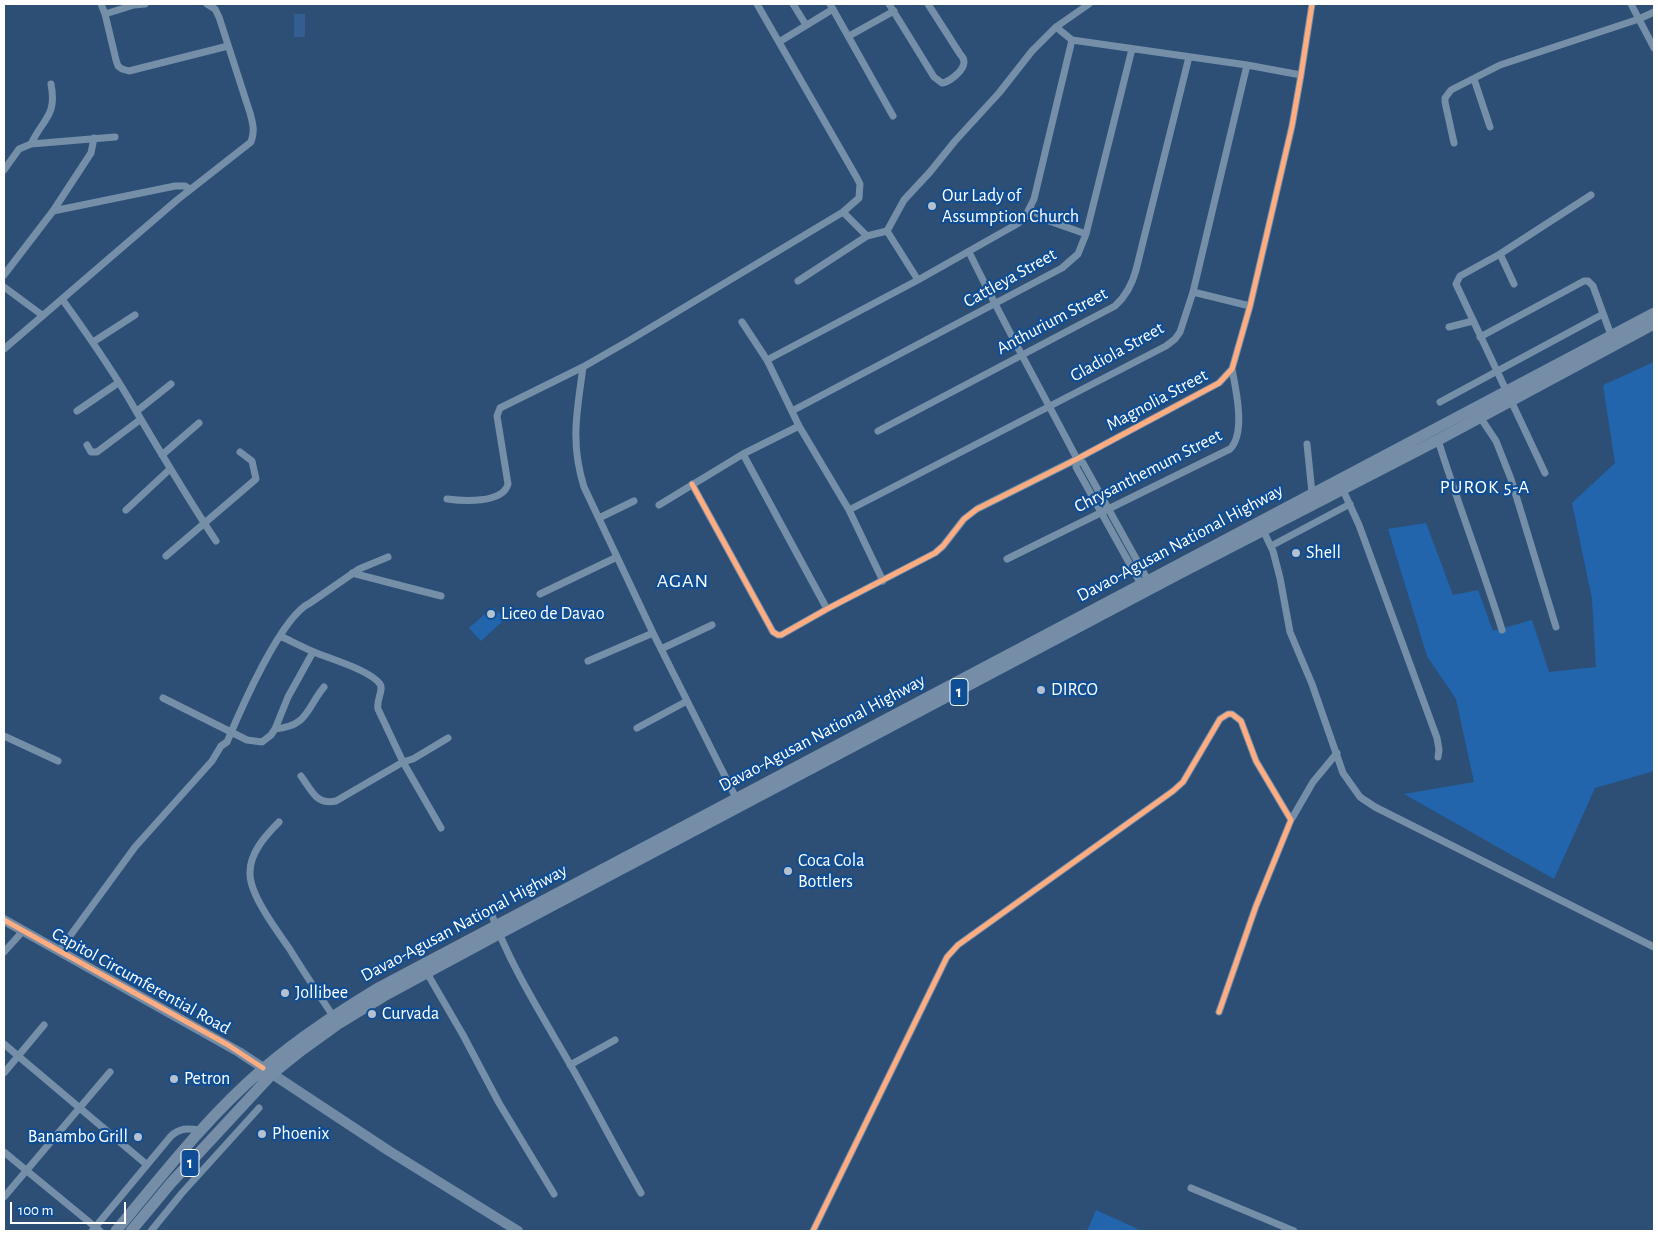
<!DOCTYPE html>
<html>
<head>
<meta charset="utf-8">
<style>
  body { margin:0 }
  #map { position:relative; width:1658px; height:1235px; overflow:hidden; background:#2d4f76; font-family:"Alegreya Sans",sans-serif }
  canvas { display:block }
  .frame { position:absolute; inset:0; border:5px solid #fff; pointer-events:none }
  .scale { position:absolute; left:10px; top:1202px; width:116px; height:22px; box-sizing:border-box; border:2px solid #fff; border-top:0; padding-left:6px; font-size:15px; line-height:18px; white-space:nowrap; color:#fff; -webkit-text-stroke:4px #0f4e94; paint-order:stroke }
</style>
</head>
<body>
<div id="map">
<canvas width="1658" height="1235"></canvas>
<div class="frame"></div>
<div class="scale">100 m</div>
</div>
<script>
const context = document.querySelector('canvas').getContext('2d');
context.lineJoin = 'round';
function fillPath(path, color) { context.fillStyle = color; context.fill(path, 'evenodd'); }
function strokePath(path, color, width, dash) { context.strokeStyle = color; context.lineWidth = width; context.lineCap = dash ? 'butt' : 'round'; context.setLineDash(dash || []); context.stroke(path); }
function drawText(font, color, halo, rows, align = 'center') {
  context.font = font + ' "Alegreya Sans",sans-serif'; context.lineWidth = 4.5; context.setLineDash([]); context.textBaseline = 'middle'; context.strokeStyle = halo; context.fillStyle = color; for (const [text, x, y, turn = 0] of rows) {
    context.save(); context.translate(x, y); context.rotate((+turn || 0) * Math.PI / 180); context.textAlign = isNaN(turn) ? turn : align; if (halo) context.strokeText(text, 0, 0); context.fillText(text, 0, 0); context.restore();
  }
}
fillPath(new Path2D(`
  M1654,362v409l-59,17 -41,91 -150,-85 70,-12 -18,-83 -29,-43 -39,-127 38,-6 27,72 25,-5 15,41 39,-11 17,52 47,-5 -4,-68 -20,-96 43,-40 -12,-78z
  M493,607l12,12 -24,22 -12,-13z
  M1096,1210l46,21h-55z`), '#2265ac');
fillPath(new Path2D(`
  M294,14h11v23h-11z`), '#325e91');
strokePath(new Path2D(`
  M101,4l4,10 11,46 2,6 4,3 7,2 99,-25
  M793,4l13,21
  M830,4l63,112
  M889,4l45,73 8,6c7,-1 22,-12 22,-21 0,-2 -2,-6 -4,-8l-32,-50
  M1631,4l23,44
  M105,14l29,-9 11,-1
  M1056,27l16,13 175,25 54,10
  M849,36l45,-25
  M779,42l54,-33
  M1474,79l16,48
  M1454,143l-9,-41v-4l6,-8 49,-25 139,-46 15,-7
  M31,144c13,-27 26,-28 20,-60
  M4,170l15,-21 12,-5 84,-7
  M1030,209l19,12 37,13
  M53,211l122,-25h10l5,3
  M843,212l24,24 20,-5 17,-31 26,-28 25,-31 44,-48 33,-42 24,-24 33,-23
  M887,231l31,49
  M969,252c34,70 72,138 108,207l6,4 67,121
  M1500,254l14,30
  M4,275l49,-64 38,-58 3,-15
  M798,281l69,-45
  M4,287l38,28
  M1193,292l57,14
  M62,299c26,36 52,73 74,112 26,44 52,88 80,130
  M742,322l25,38 32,66 50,84 34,71
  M1449,327l24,-6
  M1480,337l104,-56h4l5,5 18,49
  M93,342l42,-27
  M4,349l173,-149 74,-58c4,-11 2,-18 -1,-29l-31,-96 -4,-8 -8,-5
  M767,360l151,-80 99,-56 8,-7 9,-18 38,-159
  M583,367c-6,45 -13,75 1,120l69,146 85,169
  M1440,402l163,-88
  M77,411l41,-28
  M137,411l34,-27
  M792,411l270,-143 16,-14 8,-20 46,-185
  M1480,417l16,24 15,38 45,148
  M878,431l237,-125c11,-10 17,-21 21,-36l53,-213
  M1438,440c20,64 44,126 64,190
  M1307,444l5,49
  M87,445l4,7h6l44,-33
  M743,454l84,155
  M162,455l37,-32
  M1077,459l-1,8 66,119
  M1545,473l-89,-189 4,-8 40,-22 91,-59
  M692,484l81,148 5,3h3l46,-26 108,-56 8,-7 21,-27 13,-10 100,-50 142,-76 13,-14 18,-63 42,-180 9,-51 11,-71
  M1343,490l16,35 78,213 2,12 -1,7
  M447,499c15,2 56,5 61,-15l-11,-68 3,-8 83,-41 47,-27 213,-128 16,-14 1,-14 -3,-6 -100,-174
  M659,505l84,-51 56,-28
  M126,510l44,-41
  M849,510l317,-164 9,-7 5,-7 13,-40 54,-227
  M599,518l35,-17
  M1262,528l11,23 7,27 10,54 22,52 31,89 17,24 15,10 279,140
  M1271,546l79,-42
  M166,556l90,-77 -4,-18 -12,-9
  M1007,559l223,-110c16,-16 6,-59 2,-80
  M352,573l89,23
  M540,594l77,-37
  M280,636c11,5 22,11 34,16 16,7 56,18 66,32 4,6 -4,16 -2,25l25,53 38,66
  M661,649l51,-24
  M588,661l65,-28
  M163,698l84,42 15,2 9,-7 4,-6 13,-32 25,-45
  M637,728l50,-27
  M275,729c33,-3 31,-20 49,-42
  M4,736l54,25
  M301,776c11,15 15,29 35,25l67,-39 10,-3 35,-21
  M1291,820l22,-38 24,-29
  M279,822c-14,14 -30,32 -29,52 0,21 27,57 39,74 14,23 29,45 44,68
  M490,910c20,56 52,105 81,156 24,42 46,85 70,127
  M59,951l76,-104 77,-86 9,-15 6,-4c13,-31 54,-126 83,-139l49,-34 29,-12
  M4,952l19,-21
  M427,973l36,62 36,68 55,91
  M4,1044l142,120
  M570,1065l45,-25
  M4,1073l40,-48
  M4,1152l96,79
  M1191,1188l103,43
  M4,1197l106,-125
  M92,1231l79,-95c9,-8 17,-8 28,-6
  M151,1231l31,-38 77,-85
  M813,1231l134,-274 11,-12 215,-154 10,-9 37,-63 8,-5h4l9,7 15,40 35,59 -35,86 -37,106`), '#768fa9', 7);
strokePath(new Path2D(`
  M4,920l235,132 150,99 129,80`), '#718aa5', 10);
strokePath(new Path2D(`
  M116,1231c47,-57 92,-115 148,-163 36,-31 75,-56 116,-81l1274,-674
  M131,1231l40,-48 101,-109 30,-24 36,-26 46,-28 115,-62 678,-359 261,-135 216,-116`), '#768da8', 11);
strokePath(new Path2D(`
  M692,484l81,148 5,3h3l46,-26 108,-56 8,-7 21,-27 13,-10 100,-50 142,-76 13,-14 18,-63 42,-180 9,-51 11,-71
  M4,920l224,125 35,23
  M813,1231l134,-274 11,-12 215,-154 10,-9 37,-63 8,-5h4l9,7 15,40 35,59 -35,86 -37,106`), '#ffac80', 5);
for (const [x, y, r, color] of [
  [932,206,5,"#b6c1cf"],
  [1296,553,5,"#b6c1cf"],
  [491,614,5,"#b6c1cf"],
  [1041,690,5,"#b6c1cf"],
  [788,871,5,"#b6c1cf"],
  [285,993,5,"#b6c1cf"],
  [372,1014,5,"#b6c1cf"],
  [174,1079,5,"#b6c1cf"],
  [262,1134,5,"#b6c1cf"],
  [138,1137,5,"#b6c1cf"]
]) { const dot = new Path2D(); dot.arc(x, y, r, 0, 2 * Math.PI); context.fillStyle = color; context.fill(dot); strokePath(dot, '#0f4e94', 2); }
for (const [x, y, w] of [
  [959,692,18],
  [190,1163,18]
]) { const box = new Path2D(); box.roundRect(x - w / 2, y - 13.5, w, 27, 4); context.fillStyle = '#0f4e94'; context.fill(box); strokePath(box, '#fff', 1); }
drawText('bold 16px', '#fff', null, [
  ["1",959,692],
  ["1",190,1163]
]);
drawText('18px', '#fff', '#0f4e94', [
  ["Our Lady of",942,196],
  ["Assumption Church",942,217],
  ["Shell",1306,553],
  ["Liceo de Davao",501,614],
  ["DIRCO",1051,690],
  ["Coca Cola",798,861],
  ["Bottlers",798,882],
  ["Jollibee",295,993],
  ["Curvada",382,1014],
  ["Petron",184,1079],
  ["Phoenix",272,1134],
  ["Banambo Grill",128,1137,"right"]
], 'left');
drawText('18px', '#fff', '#0f4e94', [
  ["Cattleya Street",1010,278,-29],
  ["Anthurium Street",1052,321,-28],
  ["Gladiola Street",1117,352,-29],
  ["Magnolia Street",1157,400,-28],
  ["Chrysanthemum Street",1148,471,-27],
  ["Davao-Agusan National Highway",1180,543,-28],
  ["Davao-Agusan National Highway",822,733,-28],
  ["Davao-Agusan National Highway",464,923,-28],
  ["Capitol Circumferential Road",141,981,29]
]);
context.letterSpacing = '1px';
drawText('19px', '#fff', '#0f4e94', [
  ["PUROK 5-A",1485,487]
]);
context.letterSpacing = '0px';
context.letterSpacing = '1px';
drawText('20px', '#fff', '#0f4e94', [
  ["AGAN",683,581]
]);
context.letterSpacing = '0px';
</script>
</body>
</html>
